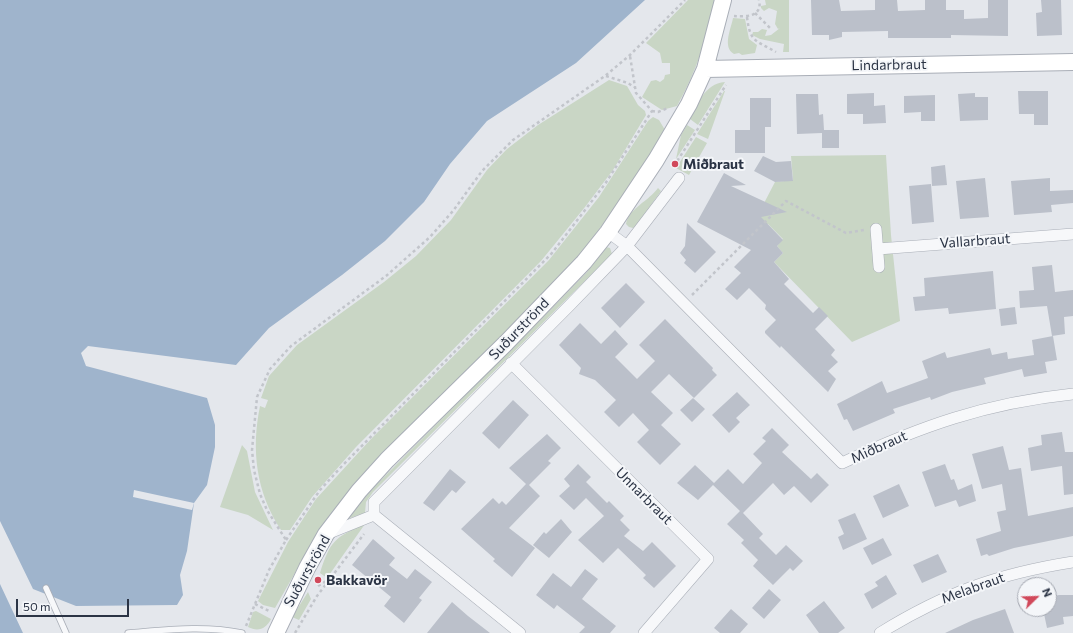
<!DOCTYPE html>
<html>
<head>
<meta charset="utf-8">
<style>
  body { margin:0 }
  #map { position:relative; width:1073px; height:633px; overflow:hidden; background:#e4e7ec; font-family:Commissioner,sans-serif }
  canvas { display:block }
  .north { position:absolute; left:1017px; top:577px; width:40px; height:40px; box-sizing:border-box; background:#f4f6f9; border:1px solid #a4a8b1; border-radius:50%; rotate:67deg; font-size:11px; font-weight:700; line-height:16px; text-align:center; color:#2b3445 }
  .north::after { content:''; display:block; margin:auto; width:14px; height:18px; background:#d1495b; clip-path:polygon(50% 0,100% 100%,50% 72%,0 100%) }
  .scale { position:absolute; left:16px; top:599px; width:113px; height:18px; box-sizing:border-box; border:2px solid #2b3445; border-top:0; padding-left:5px; font-size:12px; line-height:14px; white-space:nowrap; color:#2b3445; -webkit-text-stroke:3px #f4f6f9; paint-order:stroke }
</style>
</head>
<body>
<div id="map">
<canvas width="1073" height="633"></canvas>
<div class="north">N</div>
<div class="scale">50 m</div>
</div>
<script>
const context = document.querySelector('canvas').getContext('2d');
context.lineJoin = 'round';
function fillPath(path, color) { context.fillStyle = color; context.fill(path, 'evenodd'); }
function strokePath(path, color, width, dash) { context.strokeStyle = color; context.lineWidth = width; context.lineCap = dash ? 'butt' : 'round'; context.setLineDash(dash || []); context.stroke(path); }
function drawText(font, color, halo, rows, align = 'center') {
  context.font = font + ' Commissioner,sans-serif'; context.lineWidth = 4; context.setLineDash([]); context.textBaseline = 'middle'; context.strokeStyle = halo; context.fillStyle = color; for (const [text, x, y, turn = 0] of rows) {
    context.save(); context.translate(x, y); context.rotate((+turn || 0) * Math.PI / 180); context.textAlign = isNaN(turn) ? turn : align; if (halo) context.strokeText(text, 0, 0); context.fillText(text, 0, 0); context.restore();
  }
}
fillPath(new Path2D(`
  M688,0h29c-10,38 -21,72 -40,106l-15,4 -20,-13 9,-16 5,-1 4,2 4,-3 1,-4 5,-1v-11h-8l-2,-10 -14,-10z
  M765,0h24v52h-6l1,-8 -24,-5 -8,-4 1,-3h5l4,-3 5,1 -2,6 6,-1 9,-7 -2,1 -3,-5 2,-13 -8,-3 -5,3 -3,-3v-2l5,-1z
  M733,18l12,1 4,20 8,6 -2,8 -13,2 -3,-2 -5,1c-12,-7 -3,-25 -1,-36z
  M609,80l18,6 11,19 7,6 1,4 -33,55 -28,37 -44,54 -185,186 -44,50 -22,33h-9c-25,-38 -30,-80 -21,-124l5,2 3,-8 -7,-2 8,-22 28,-31 87,-63 32,-26 35,-36 36,-50 20,-21 31,-24z
  M725,82l-27,43 -8,-6c8,-15 14,-35 35,-37z
  M725,91l-17,48 -11,-5 27,-43z
  M653,117l6,3 6,10c-26,46 -57,88 -89,130l-229,234 -27,35 -45,79 -12,-3 -5,-4 30,-59 28,-43 55,-60 178,-179 50,-63 49,-76z
  M687,125l8,5 -19,29 5,-24z
  M696,137l11,6 -18,32 -13,-7z
  M886,155l5,80 9,86 -48,21 -78,-80 9,-9 -6,-7 6,-7 -15,-15 -19,8 26,-50 18,-2 -2,-24z
  M658,188l3,3 -25,35 -3,2 -4,-1 -3,-3c3,-16 23,-23 32,-36z
  M606,247l4,1 2,6 -239,238 -7,10 -1,11 -18,6 24,-29 182,-183 34,-35z
  M242,445l5,6 8,41 18,38 -25,-15 -28,-8z
  M365,524l-38,54 -7,-5c10,-32 15,-36 45,-49z
  M308,592l3,7 -12,21 -7,-3z
  M256,611l15,8c-5,10 -13,13 -23,8l5,-15z`), '#c9d6c5');
fillPath(new Path2D(`
  M0,0h645l-69,63 -89,58 -37,43 -26,38 -39,39 -43,34 -73,53 -33,37 -148,-19 -7,7 5,13 121,32 8,27v22l-8,38 -13,18 -7,48 -7,24 3,20 -6,10 -101,1 -43,-17 -33,-68z
  M0,584l23,49h-23z`), '#9fb4cc');
fillPath(new Path2D(`
  M134,490l60,13 -2,7 -59,-13z`), '#e4e7ec');
fillPath(new Path2D(`
  M811,0h28l2,11 34,-1v-10h22l1,11 27,-1v-10h21v10h18v9l24,-1v-18h20v36l-57,-1v3h-63v-7l-46,1v5l-13,3v-5h-17z
  M1041,0h20l1,35 -25,1 -1,-23 6,-1z
  M1018,91h30v34h-14v-11h-15z
  M874,93v13l11,-1 1,18 -23,1v-10h-16v-20z
  M975,93v4h13v23l-28,1 -2,-27z
  M796,94h22l1,21 4,-1 1,16h15v18h-17v-15l-25,1z
  M935,95v26h-14v-9l-17,1v-17z
  M750,98h21v29h-6v26h-30v-23h15z
  M763,156l13,6 15,-1 2,20 -18,1 -21,-11z
  M945,165l2,20 -15,1 -1,-19z
  M724,173l22,12 -15,1 56,26 -26,5 22,23 -6,6 6,7 -9,9 15,17 -5,5 29,29 6,-6 9,9 -13,13 20,21 -4,5 7,7 -10,9 8,8 -8,13 -47,-46 -1,2 -15,-15v-2l11,-11 -11,-11 1,-4 -17,-17 -12,12 -12,-11 16,-16 -7,-6 17,-17 -54,-28z
  M985,178l4,39 -29,2 -4,-38z
  M1050,178v13l23,-1v13l-22,2 1,7 -38,3 -3,-34z
  M931,184l3,38 -22,2 -3,-38z
  M687,223l29,29 -21,21 -11,-10 2,-3 -6,-7 5,-7z
  M1052,265l3,27 18,-2v26l-9,1 1,17 -13,2 -5,-30 -27,2 -1,-17 15,-1 -2,-23z
  M993,271l3,38 -47,5 -1,-6 -33,3 -2,-14 12,-1 -1,-18z
  M626,283l19,19 -25,26 -19,-20z
  M1015,307l2,17 -16,2 -2,-17z
  M665,319l48,49 -1,2 5,5 -23,23 -25,-24 -18,18 22,21 -12,12 20,19 -21,21 -23,-23 12,-12 -16,-17 -14,14 -15,-15 12,-12 -21,-20 -16,-6 2,-6 -22,-23 21,-22 21,21 14,-14 13,14 -13,13 22,22 18,-18 -16,-16z
  M1053,336l4,24 -12,2 2,11 -23,4 -2,-8 -38,9 2,6 -34,8 -21,8 -1,-3 -37,12 2,4 -42,18 -6,-12 -3,1 -7,-16 45,-23 5,12 41,-15 -6,-17 23,-9 2,6 43,-10 2,7 15,-3 1,7 26,-4 -2,-15z
  M737,392l13,13 -14,13 4,4 -11,11 -17,-18z
  M693,398l12,11 -13,13 -12,-12z
  M513,400l16,15 -30,34 -17,-16z
  M772,428l17,17 -7,7 29,27 6,-6 12,12 -18,18 -17,-17 -10,9 -11,-12 -30,30 20,21 -4,4 17,17 10,-10 17,16 -10,10 -3,-3 -17,17 -20,-19 5,-6 -17,-17 3,-3 -17,-16 13,-13 -27,-26 -15,15 -21,-17 18,-18 19,18 14,-14 15,15 19,-21 -9,-9 13,-13 -4,-3z
  M1062,432l3,20h8v42l-9,1 -2,-29 -31,5 -3,-23 14,-3 -1,-10z
  M547,434l14,14 -13,13 3,2 -22,22 11,11 -31,32 26,20 -23,29 -19,-16 2,-2 -34,-30 32,-31 6,6 3,-3 4,4 20,-21 -17,-16z
  M1003,446l6,24 12,-2 7,48 45,-9v29l-59,12 -25,8 -2,-2 -6,2 -5,-17 25,-8 -4,-19 9,-2 -4,-26 -20,5 -10,-35z
  M578,464l13,13 -5,5 21,21 2,-2 15,15 -4,4 10,10 -6,6 19,15 9,-9 24,24 -22,22 -11,-10 3,-3 -28,-27 -15,15 -25,-23 26,-24 -18,-18 -12,12 -15,-14 11,-10 -6,-7z
  M945,464l6,16 3,-1 4,11 14,-6 4,17 -17,6 -3,-7 -21,7 -13,-35z
  M450,469l16,13 -10,11 -4,-3 -18,21 -11,-8z
  M899,484l10,22 -26,12 -10,-22z
  M855,513l12,26 -24,11 -5,-13 6,-3 -6,-14z
  M561,519l11,13 -23,26 -16,-13 11,-13 2,2z
  M883,538l9,17 -20,10 -9,-17z
  M373,539l22,19 -6,7 18,14 8,-10 17,13 -13,16 3,2 -18,23 -20,-17 7,-9 -39,-32z
  M938,554l9,18 -25,11 -9,-18z
  M585,569l13,10 -16,20 34,27 -6,7h-31l6,-6 -28,-22 -3,4 -18,-14 17,-22 18,14z
  M886,575l11,19 -25,15 -8,-15 14,-8 -3,-4z
  M769,589l12,11 -17,19 -12,-11z
  M1059,595h14v21l-10,1 1,7 -17,4 -4,-19h6v-12z
  M824,601l21,27 -7,5h-19l-13,-18z
  M452,602l16,14 22,17h-63z
  M731,609l17,15 -8,9h-20l-6,-5z
  M1005,609l9,24h-69l28,-13z`), '#bbc0ca');
const lane = new Path2D(`
  M46,588l20,45
  M128,633c38,-3 76,-8 114,0`);
const street = new Path2D(`
  M876,229l3,38
  M608,232l19,14 215,217c79,-37 144,-60 231,-69
  M878,249l195,-15
  M511,363l197,196 -64,74
  M374,515v-13l196,-197 57,-59 52,-68
  M374,515l146,118
  M327,534l47,-19
  M880,633c65,-40 117,-59 193,-71`);
const secondary = new Path2D(`
  M705,69l368,-7
  M276,633l31,-65 19,-34 33,-43 28,-31 119,-117 78,-81 24,-30 48,-72 33,-56 16,-35 18,-69`);
strokePath(lane, '#a9aeb7', 7);
strokePath(street, '#a9aeb7', 12);
strokePath(secondary, '#a9aeb7', 18);
strokePath(new Path2D(`
  M755,13l16,16
  M734,16c11,1 29,1 25,-16
  M747,17c3,25 8,23 29,35
  M606,76l22,7 6,4
  M652,111l6,1 10,-4
  M674,166l52,-81
  M692,295l94,-94 60,32 18,-3
  M286,540l34,-50 22,-24 210,-213 53,-69 47,-73 -16,-18 -6,-37
  M318,586l10,-6
  M255,604l16,8
  M246,626l23,-56 17,-30 -19,-30 -7,-16 -6,-24 -2,-20 5,-53 13,-28 21,-23 95,-70 44,-39 23,-26 29,-40 31,-31 92,-64 25,-21 55,-55
  M295,633l22,-37 47,-62`), '#c2c5cb', 2.5, [3, 3]);
strokePath(lane, '#f7f8fa', 5.5);
strokePath(street, '#f7f8fa', 11);
strokePath(secondary, '#fff', 16);
for (const [x, y, r, color] of [
  [675,164,4,"#d1495b"],
  [318,580,4,"#d1495b"]
]) { const dot = new Path2D(); dot.arc(x, y, r, 0, 2 * Math.PI); context.fillStyle = color; context.fill(dot); strokePath(dot, '#f4f6f9', 1.5); }
drawText('14px', '#2b3445', '#f4f6f9', [
  ["Lindarbraut",889,65,-1],
  ["Vallarbraut",975,241,-4],
  ["Suðurströnd",519,329,-46],
  ["Miðbraut",879,447,-24],
  ["Unnarbraut",644,496,45],
  ["Suðurströnd",307,571,-61],
  ["Melabraut",973,588,-20]
]);
drawText('bold 14px', '#2b3445', '#f4f6f9', [
  ["Miðbraut",683,164],
  ["Bakkavör",326,580]
], 'left');
</script>
</body>
</html>
